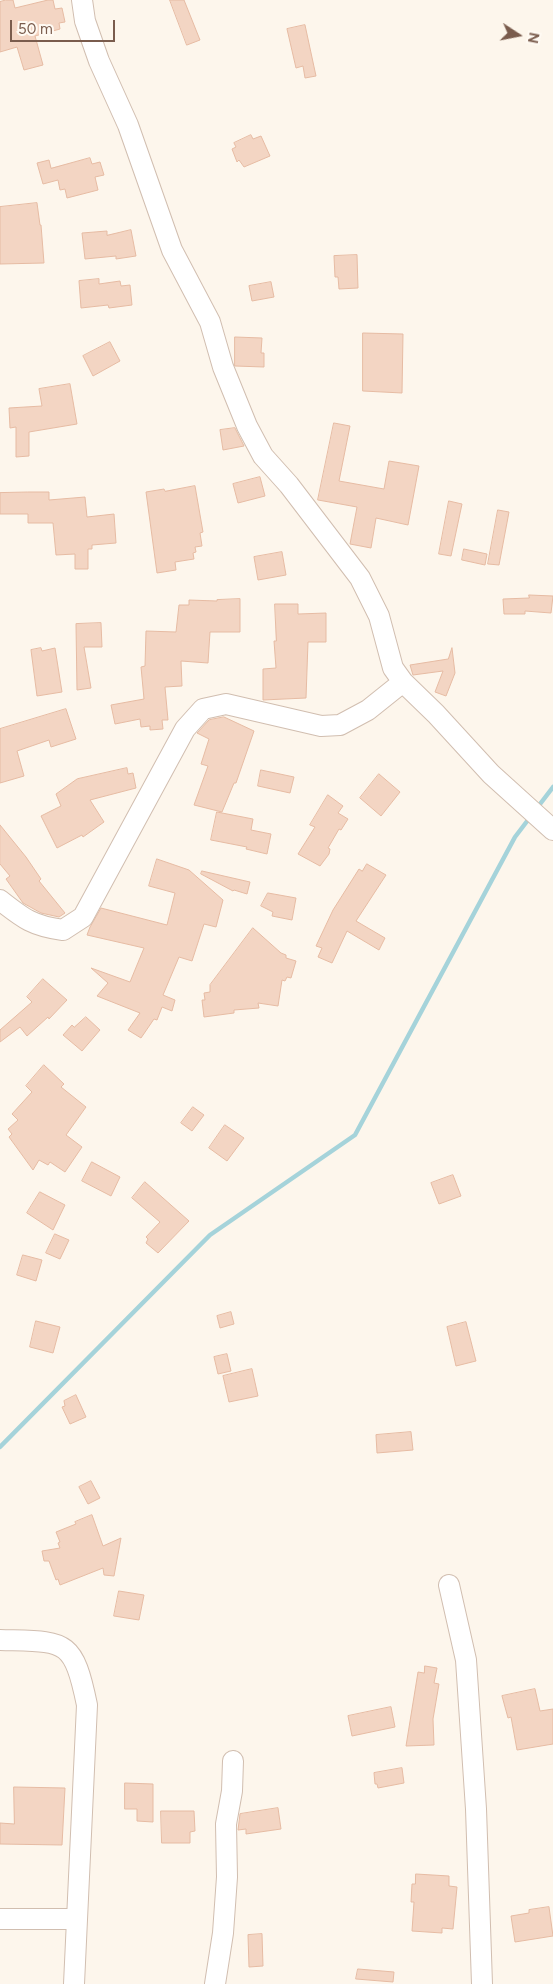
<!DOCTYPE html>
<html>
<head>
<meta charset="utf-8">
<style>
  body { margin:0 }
  #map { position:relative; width:553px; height:1984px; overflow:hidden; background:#fdf6ec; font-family:Figtree,sans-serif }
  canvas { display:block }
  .north { position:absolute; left:493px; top:10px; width:50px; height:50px; -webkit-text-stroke:4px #fffaf3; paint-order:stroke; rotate:101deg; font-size:14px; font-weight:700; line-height:20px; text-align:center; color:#7a5c4d }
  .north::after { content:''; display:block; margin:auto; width:18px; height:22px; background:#7a5c4d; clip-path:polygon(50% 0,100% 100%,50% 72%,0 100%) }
  .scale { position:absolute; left:10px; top:20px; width:105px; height:22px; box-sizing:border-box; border:2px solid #7a5c4d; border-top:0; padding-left:6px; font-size:15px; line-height:18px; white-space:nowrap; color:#7a5c4d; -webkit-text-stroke:4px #fffaf3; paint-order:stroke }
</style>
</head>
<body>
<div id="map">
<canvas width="553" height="1984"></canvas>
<div class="north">N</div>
<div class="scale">50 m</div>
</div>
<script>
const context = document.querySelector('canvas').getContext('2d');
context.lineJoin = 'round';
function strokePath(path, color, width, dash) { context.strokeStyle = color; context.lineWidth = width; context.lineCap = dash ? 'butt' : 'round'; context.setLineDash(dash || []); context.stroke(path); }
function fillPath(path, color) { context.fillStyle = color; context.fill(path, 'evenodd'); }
strokePath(new Path2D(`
  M537,808l16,-21
  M0,1447l210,-212 145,-100 160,-298 16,-21`), '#a5d3da', 4.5);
const building = new Path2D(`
  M6,0h7l2,8 33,-8h5l2,9 7,-1 3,14 -6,1 1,6 -25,7 8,29 -19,5 -7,-23 -17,5v-50z
  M170,0h14l16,40 -13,5z
  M305,25l11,51 -11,2 -2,-12 -7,2 -9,-39z
  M251,135l2,4 8,-3 9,20 -26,11 -5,-7 -2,2 -5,-13 4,-2 -2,-4z
  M90,158l2,6 8,-2 4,13 -9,2 3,13 -31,8 -2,-9 -5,1 -2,-10 -15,4 -6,-21 12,-3 2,8z
  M37,203l3,22h1l3,38 -44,1v-57z
  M131,230l5,26 -20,3v-3l-31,3 -3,-26 25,-2v4z
  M357,255l1,33 -19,1 -1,-12h-3l-1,-21z
  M99,279v5l21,-3 1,5 9,-1 2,20 -23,3 -1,-3 -27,3 -2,-27z
  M271,282l3,15 -22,4 -3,-15z
  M363,333l40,1 -1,59 -39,-2z
  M235,337l27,1 -1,15h3v14l-29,-1z
  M110,342l10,19 -27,15 -10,-20z
  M70,384l7,40 -48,8v24l-13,1v-30l-6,1 -1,-20 33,-2 -3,-17z
  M334,423l16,3 -11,55 45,8 5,-28 30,5 -11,59 -32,-7 -5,30 -21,-4 7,-37 -39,-7z
  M235,428l9,18 -21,4 -3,-20z
  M260,477l5,19 -27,7 -5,-19z
  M195,486l8,46 -3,1 2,13 -7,1 1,5 -3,1 1,6 -19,3 1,8 -19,3 -11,-81 18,-3 1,2z
  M28,492h21v8l36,-3 2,20 27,-3 2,29 -24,2v4h-4v20h-13v-15l-19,1 -3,-32h-25v-9h-28v-21z
  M449,501l13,3 -11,52 -12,-2z
  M498,510l11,2 -10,53 -11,-1z
  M464,549l23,5 -2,11 -23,-5z
  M282,552l4,23 -28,5 -4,-23z
  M529,595l24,1 -2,17 -26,-2v3h-21l-1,-15 26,-1z
  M240,599v33h-30l-2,31 -27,-2 1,25 -17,1 3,33h-6l1,9 -13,1v-4l-9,1 -1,-8 -25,5 -4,-19 33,-6 -3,-32 4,-1 1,-35 30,1 3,-27h10v-5l28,1v-1z
  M275,604h23v10l28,-1v29h-18l-2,56 -43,2v-31l13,-1 -2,-27h2z
  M101,623l1,24h-18l7,41 -14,2 -1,-66z
  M41,648l1,3 13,-3 7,44 -25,4 -6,-46z
  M452,648l3,25 -9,23 -11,-4 8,-21 -30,4 -3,-10 38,-6z
  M66,709l10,30 -25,8 -2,-7 -32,11 7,25 -24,7v-54z
  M224,717l30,14 -18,52h-2l-12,29 -28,-7 14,-39 -7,-2 8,-25 -12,-6 12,-13z
  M127,768l1,6 5,-1 3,15 -46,12 14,22 -21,15 -1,-2 -25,13 -16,-32 20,-10 -5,-12 21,-15z
  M261,770l33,7 -4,16 -32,-7z
  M379,774l21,18 -19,24 -21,-18z
  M328,795l15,11 -5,7 10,6 -7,11 -2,-1 -11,19 2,1 -1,5 -9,12 -22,-12 17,-27 -5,-2z
  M217,812l36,7 -2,11 20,4 -4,20 -21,-5 1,-2 -36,-7z
  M0,825l26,32 15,22 -2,2 26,32 -6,4 -18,-4 -18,-10 -17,-24 4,-3 -10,-12z
  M157,859l32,11 34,30 -7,27 -12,-3 -12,37 -13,-4 -16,38 12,5 -3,11 -10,-4 -5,13 -3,-1 -13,19 -13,-8 12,-17 -43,-17 11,-13 -17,-15 39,14 14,-34 -57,-13 3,-8 11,-19 66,17 8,-32 -26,-7z
  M367,864l19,11 -30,46 29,17 -6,12 -32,-19 -15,32 -14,-6 4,-9 -6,-2 17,-36 26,-41 3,2z
  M202,871l48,11 -3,12 -13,-4 -1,1 -32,-17z
  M268,893l28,5 -4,22 -20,-4 1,-4 -12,-6z
  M253,928l28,25 5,2v3l10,3 -5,17 -4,-1 -2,4 -3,-1 -4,26 -20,-3 1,5 -25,2v3l-30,4 -2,-17h3l-1,-7 6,-1v-7z
  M43,979l24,21 -18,19 -1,-2 -21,19 -7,-9 -20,15v-12l32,-28 -5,-5z
  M86,1017l14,13 -18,21 -19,-16 9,-10 2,2z
  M44,1065l20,19 -3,3 25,20 -20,28 16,12 -17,25 -15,-10 -2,3 -9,-5 -6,10 -24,-33 3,-3 -4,-5 10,-9 -6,-6 20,-22 -6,-6z
  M193,1107l11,8 -12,16 -11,-8z
  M225,1125l19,13 -17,23 -18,-13z
  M92,1162l28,15 -9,19 -29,-15z
  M453,1175l8,21 -22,8 -8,-21z
  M145,1182l44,39 -31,32 -12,-10 2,-4 -2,-2 14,-15 -28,-24z
  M40,1192l25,13 -12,25 -26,-17z
  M55,1234l14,6 -9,19 -14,-6z
  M23,1255l19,5 -6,21 -19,-6z
  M231,1312l3,12 -14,4 -3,-12z
  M36,1321l24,6 -7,26 -23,-6z
  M466,1322l10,39 -20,5 -9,-39z
  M227,1354l4,17 -13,3 -4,-17z
  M252,1369l6,27 -29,6 -6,-26z
  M76,1395l10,22 -16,7 -8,-17 3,-1 -1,-5z
  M411,1432l2,18 -36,3 -1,-18z
  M91,1481l9,17 -12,6 -9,-17z
  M92,1515l11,31 18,-8 -7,38 -10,-1 -1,-7 -43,17 -2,-6 -2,1 -7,-19h-5l-2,-10 18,-3 -2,-5 2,-1 -4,-10 20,-8 -1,-2z
  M119,1591l25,4 -5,25 -25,-4z
  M425,1666l12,2 -3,15 5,1 -6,35 1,26 -28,1 12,-74 6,1z
  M535,1689l5,22 13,-2v35l-36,6 -6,-33 -3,1 -6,-22z
  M391,1707l4,20 -43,9 -4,-20z
  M402,1768l2,15 -26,5 -1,-4h-2l-1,-11z
  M125,1783l28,1v38l-16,-1v-12h-12z
  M14,1787l51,1 -3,57 -62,-1v-21l14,1z
  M278,1808l3,21 -35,5v-5l-8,1 2,-16z
  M161,1811h33l1,20 -5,1v11h-28z
  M416,1874l33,2v10l8,1 -4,42 -11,-1v5l-30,-2 2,-29h-3l1,-18h3z
  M549,1907l4,29 -38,6 -4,-26 18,-3v-3z
  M262,1934l1,32 -14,1 -1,-32z
  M358,1969l36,3 -1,10 -37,-3z`);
fillPath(building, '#f3d5c3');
strokePath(building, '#e6bba3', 1);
const minor = new Path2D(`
  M82,0l3,21 14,40 29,64 44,125 38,72 13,45 24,59 16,30 26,29 71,93 19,38 14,52 10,14 33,32 55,60 62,56
  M0,900c24,19 33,26 63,30l20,-13 102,-188 18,-20 23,-5 95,22 19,-1 28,-15 35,-28
  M449,1585l17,75 10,149 6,175
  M0,1640c65,2 73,-3 87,65l-13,279
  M0,1919h76
  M215,1984l8,-51 4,-56 -1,-53 6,-33 1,-30`);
strokePath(minor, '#d1beb0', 22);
strokePath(minor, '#fff', 20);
</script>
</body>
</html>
